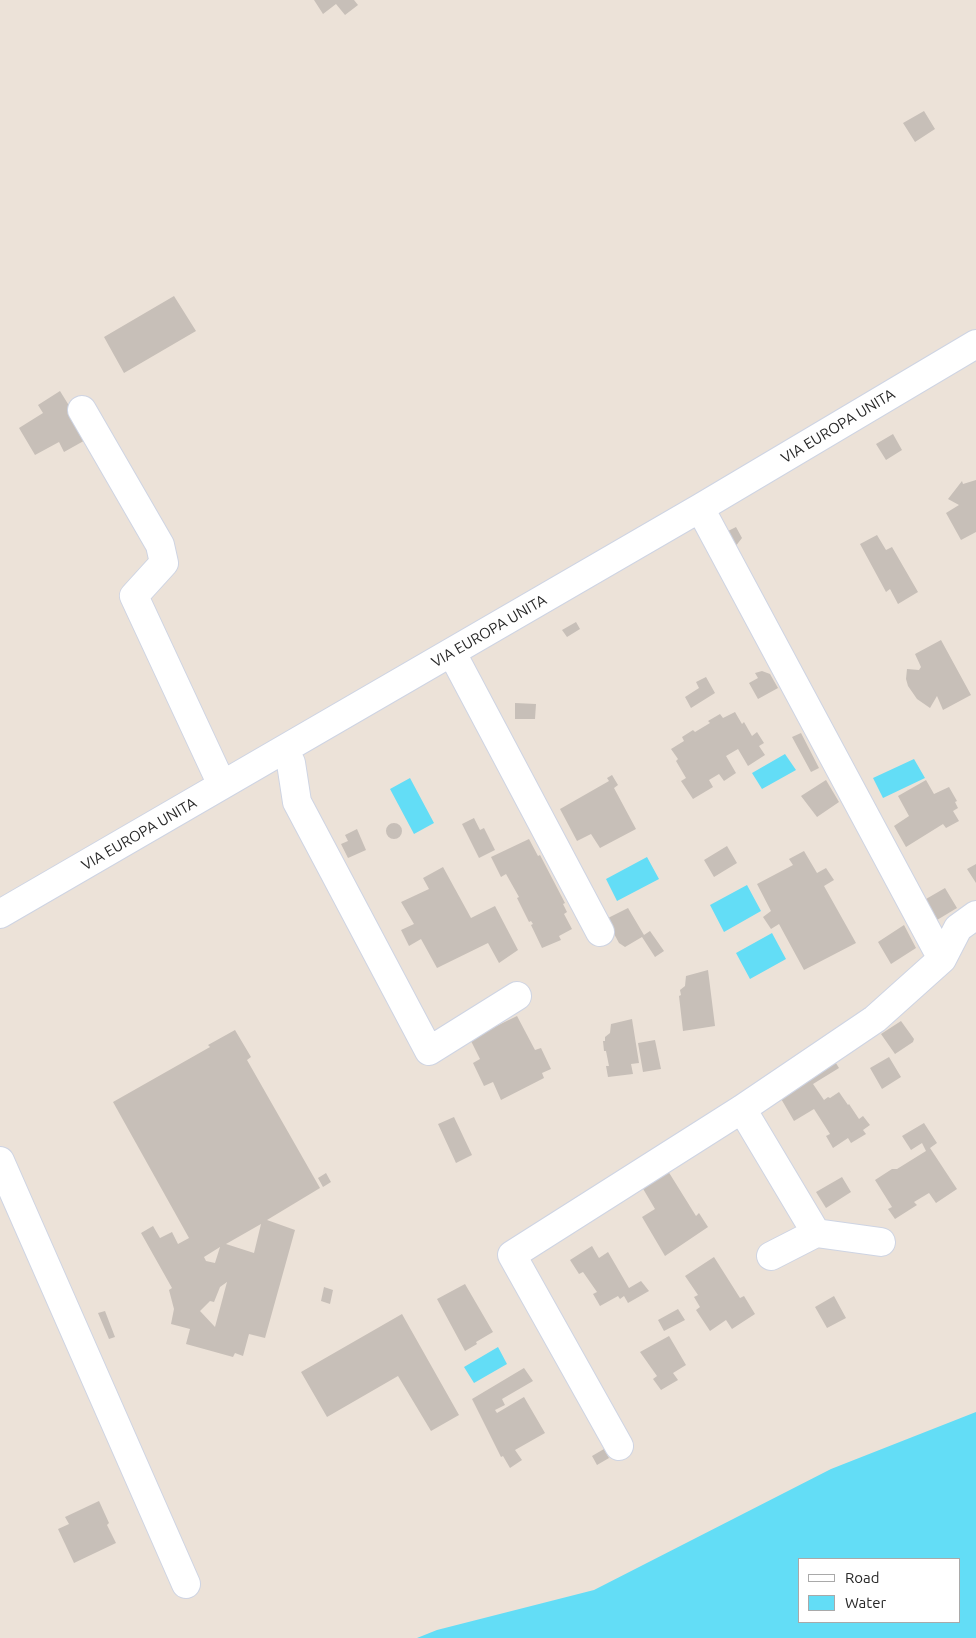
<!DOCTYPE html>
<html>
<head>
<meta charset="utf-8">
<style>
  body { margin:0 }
  #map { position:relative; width:976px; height:1638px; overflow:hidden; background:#ece2d8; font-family:Ubuntu,sans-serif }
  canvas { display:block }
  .legend { position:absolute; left:798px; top:1558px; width:162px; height:65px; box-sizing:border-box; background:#fff; border:1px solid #a9a9a9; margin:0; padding:6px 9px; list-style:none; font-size:15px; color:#282828 }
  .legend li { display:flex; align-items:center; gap:10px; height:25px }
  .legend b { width:25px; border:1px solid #a9a9a9 }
</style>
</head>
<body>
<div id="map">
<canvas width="976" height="1638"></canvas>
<ul class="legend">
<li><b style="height:6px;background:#fff"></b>Road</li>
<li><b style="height:14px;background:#63ddf6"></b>Water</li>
</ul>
</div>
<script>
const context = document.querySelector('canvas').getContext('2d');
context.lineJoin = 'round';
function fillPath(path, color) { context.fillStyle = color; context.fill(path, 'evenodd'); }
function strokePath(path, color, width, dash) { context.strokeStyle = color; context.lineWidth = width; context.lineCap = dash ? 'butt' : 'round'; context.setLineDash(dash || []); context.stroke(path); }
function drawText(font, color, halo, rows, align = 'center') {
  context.font = font + ' Ubuntu,sans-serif'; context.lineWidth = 4.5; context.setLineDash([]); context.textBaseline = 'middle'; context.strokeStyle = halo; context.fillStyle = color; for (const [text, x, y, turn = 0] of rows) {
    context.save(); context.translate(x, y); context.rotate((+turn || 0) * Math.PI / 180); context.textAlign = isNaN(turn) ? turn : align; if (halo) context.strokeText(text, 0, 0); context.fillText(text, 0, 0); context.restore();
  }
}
fillPath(new Path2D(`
  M785,754l11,16 -34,19 -10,-16z
  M914,759l11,19 -42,20 -10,-20z
  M410,778l24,45 -20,11 -24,-45z
  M647,857l12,22 -42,22 -11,-22z
  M747,885l14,26 -37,21 -14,-27z
  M772,933l14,26 -36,20 -14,-26z
  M498,1347l9,17 -33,19 -10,-16z
  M976,1412v226h-559l20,-8 157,-40 237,-121zM800,1559h160v63h-160z`), '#63ddf6');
fillPath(new Path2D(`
  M314,0h40l4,5 -13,10 -9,-11 -13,10z
  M924,111l11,18 -20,13 -12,-19z
  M174,296l22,35 -72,42 -20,-36z
  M60,391l29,47 -25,14 -5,-10 -24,13 -16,-27 24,-15 -5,-8z
  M893,434l9,16 -16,10 -10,-16z
  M976,480v52l-15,8 -15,-27 13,-8 -11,-6 14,-18 1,3z
  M736,527l6,11 -7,9 -13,-13z
  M877,535l9,15 6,-3 26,45 -20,12 -8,-15 -4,3 -26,-48z
  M576,622l4,7 -13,8 -5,-7z
  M941,640l30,55 -28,15 -6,-14 -7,12 -13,-9 -9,-13 -2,-7 1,-10 12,1 2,-3 -6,-13z
  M762,671l8,3 8,14 -20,11 -9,-16 9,-5 -3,-5z
  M706,677l9,16 -24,15 -6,-11 14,-9 -3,-6z
  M515,703l21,1 -1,15h-20z
  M735,712l7,12 2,-2 8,14 5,-4 7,11 -5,3 6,9 -17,11 -10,-17 -12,7 10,17 -12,8 -5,-7 -10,6 4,7 -20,12 -12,-18 5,-3 -10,-17 2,-2 -7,-10 13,-8 -2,-4 11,-7 2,2 15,-9 -2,-2 12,-7 3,4z
  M801,733l18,35 -8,4 -19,-35z
  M612,775l6,10 -4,3 22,41 -36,19 -9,-14 -14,7 -17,-32 49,-28 -2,-3z
  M826,780l13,22 -22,15 -16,-21z
  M926,780l8,14 15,-7 8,14 -2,1 3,6 -5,3 6,10 -13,7 -3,-4 -37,23 -12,-21 15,-10 -11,-20z
  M474,818l6,12 4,-2 11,22 -16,8 -17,-34z
  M386 831a8 8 0 1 1 16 0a8 8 0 1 1-16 0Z
  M357,829l9,21 -18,8 -7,-14 7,-3 -3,-6z
  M529,839l9,17 2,-1 25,48 -2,1 4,8 -3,2 8,15 -13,7 2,4 -19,8 -11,-23 2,-1 -2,-3 -2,1 -12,-24 2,-1 -13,-23 -5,3 -10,-20z
  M727,846l10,17 -23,14 -10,-17z
  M804,851l13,22 9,-5 8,12 -10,6 32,57 -52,27 -25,-46 -8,5 -8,-12 8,-6 -14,-27 36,-19 -4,-6z
  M976,864v19l-9,-14z
  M443,867l28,51 24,-12 23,44 -19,13 -11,-20 -51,25 -16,-29 -12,7 -8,-16 13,-6 -13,-22 28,-13 -6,-11z
  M945,888l12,20 -20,12 -11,-21z
  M628,908l16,27 6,-4 14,20 -9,6 -13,-20 -17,10 -6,-4 -13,-24z
  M904,925l12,23 -25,16 -13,-22z
  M708,970l7,56 -32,5 -4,-35 2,-1 -1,-5 5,-4 1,-10z
  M517,1016l18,34 6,-2 10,21 -9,4 2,5 -43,22 -8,-18 -9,4 -11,-23 7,-4 -10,-20z
  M632,1019l7,44 -8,1 2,10 -25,3 -2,-11h3l-3,-15h-2l-1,-10h2v-4l5,-4 1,-9z
  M901,1021l13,18 -1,3 -18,12 -14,-20z
  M235,1030l16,27 -4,3 73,128 -53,32 28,10 -30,108 -16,-4 -6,22 -8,-3 -2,4 -47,-13 4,-15 -19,-5 3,-15 -5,-19 3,-2 -31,-55 12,-7 7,12 12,-6 6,12 11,-6 -76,-136 97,-55 -2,-2zM261,1224l-7,29 -28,-9zM220,1247l-5,16 -9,-2 -2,-4zM227,1282l-12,45 -15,-16 10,-10 4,1 6,-15z
  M655,1040l6,29 -18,3 -5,-29z
  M889,1057l12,20 -19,12 -12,-21z
  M834,1060l5,8 -26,16 11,16 4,-3 2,1 9,-6 9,13 1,-1 10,15 4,-3 7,9 -7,5 3,4 -15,9 -3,-5 -15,10 -7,-12 4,-2 -16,-25 -20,12 -14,-24z
  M454,1117l18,38 -16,8 -18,-39z
  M924,1123l13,20 -7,5 27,41 -21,14 -7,-10 -15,9 3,3 -22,14 -7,-10 4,-2 -17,-27 17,-11h5l29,-18 -4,-8 -11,7 -9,-14z
  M668,1171l28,45 3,-3 9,14 -43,29 -23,-39 13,-8 -13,-22z
  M326,1173l5,9 -8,5 -5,-9z
  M842,1177l9,15 -25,16 -10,-16z
  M592,1246l7,12 9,-6 21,36 12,-7 8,10 -21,12 -4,-7 -4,3 -2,-3 -18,10 -7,-12 4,-2 -14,-20 -4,2 -9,-14z
  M714,1257l26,41 4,-2 11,18 -23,15 -6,-9 -16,11 -14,-21 4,-3 -6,-10 4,-2 -13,-19z
  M465,1284l28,48 -17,10 1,2 -12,7 -28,-52z
  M324,1287l9,3 -3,14 -9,-3z
  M834,1296l12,22 -19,10 -12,-21z
  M678,1309l7,11 -21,11 -6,-11z
  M105,1311l10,26 -6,2 -11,-26z
  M402,1314l57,101 -28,16 -33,-55 -71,41 -26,-45z
  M669,1336l17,29 -13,8 5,7 -17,10 -8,-11 4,-3 -17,-24z
  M524,1368l9,13 -31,18 3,6 -10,5 2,3 27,-16 21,36 -30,17 7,10 -12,8 -7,-12 -2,1 -29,-58z
  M604,1449l5,9 -12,7 -5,-9z
  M99,1501l10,22 -2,2 9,18 -42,20 -16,-34 11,-5 -4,-7z`), '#c7bfb8');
const minor = new Path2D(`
  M82,410l78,135 4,18 -30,33 88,189
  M700,508l242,451
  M452,653l148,279
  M284,750l7,13 6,39 132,249 88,-55
  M0,914l700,-406 276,-164
  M742,1109l74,124 -45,23
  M0,1161l186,423
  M816,1233l65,9
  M619,1446l-107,-191 230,-146 133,-90 67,-60 16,-31 18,-13`);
strokePath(minor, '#ced4e3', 30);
strokePath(minor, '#fff', 28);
drawText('15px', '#282828', '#fff', [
  ["VIA EUROPA UNITA",838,426,-31],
  ["VIA EUROPA UNITA",489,631,-30],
  ["VIA EUROPA UNITA",139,834,-30]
]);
</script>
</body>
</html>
